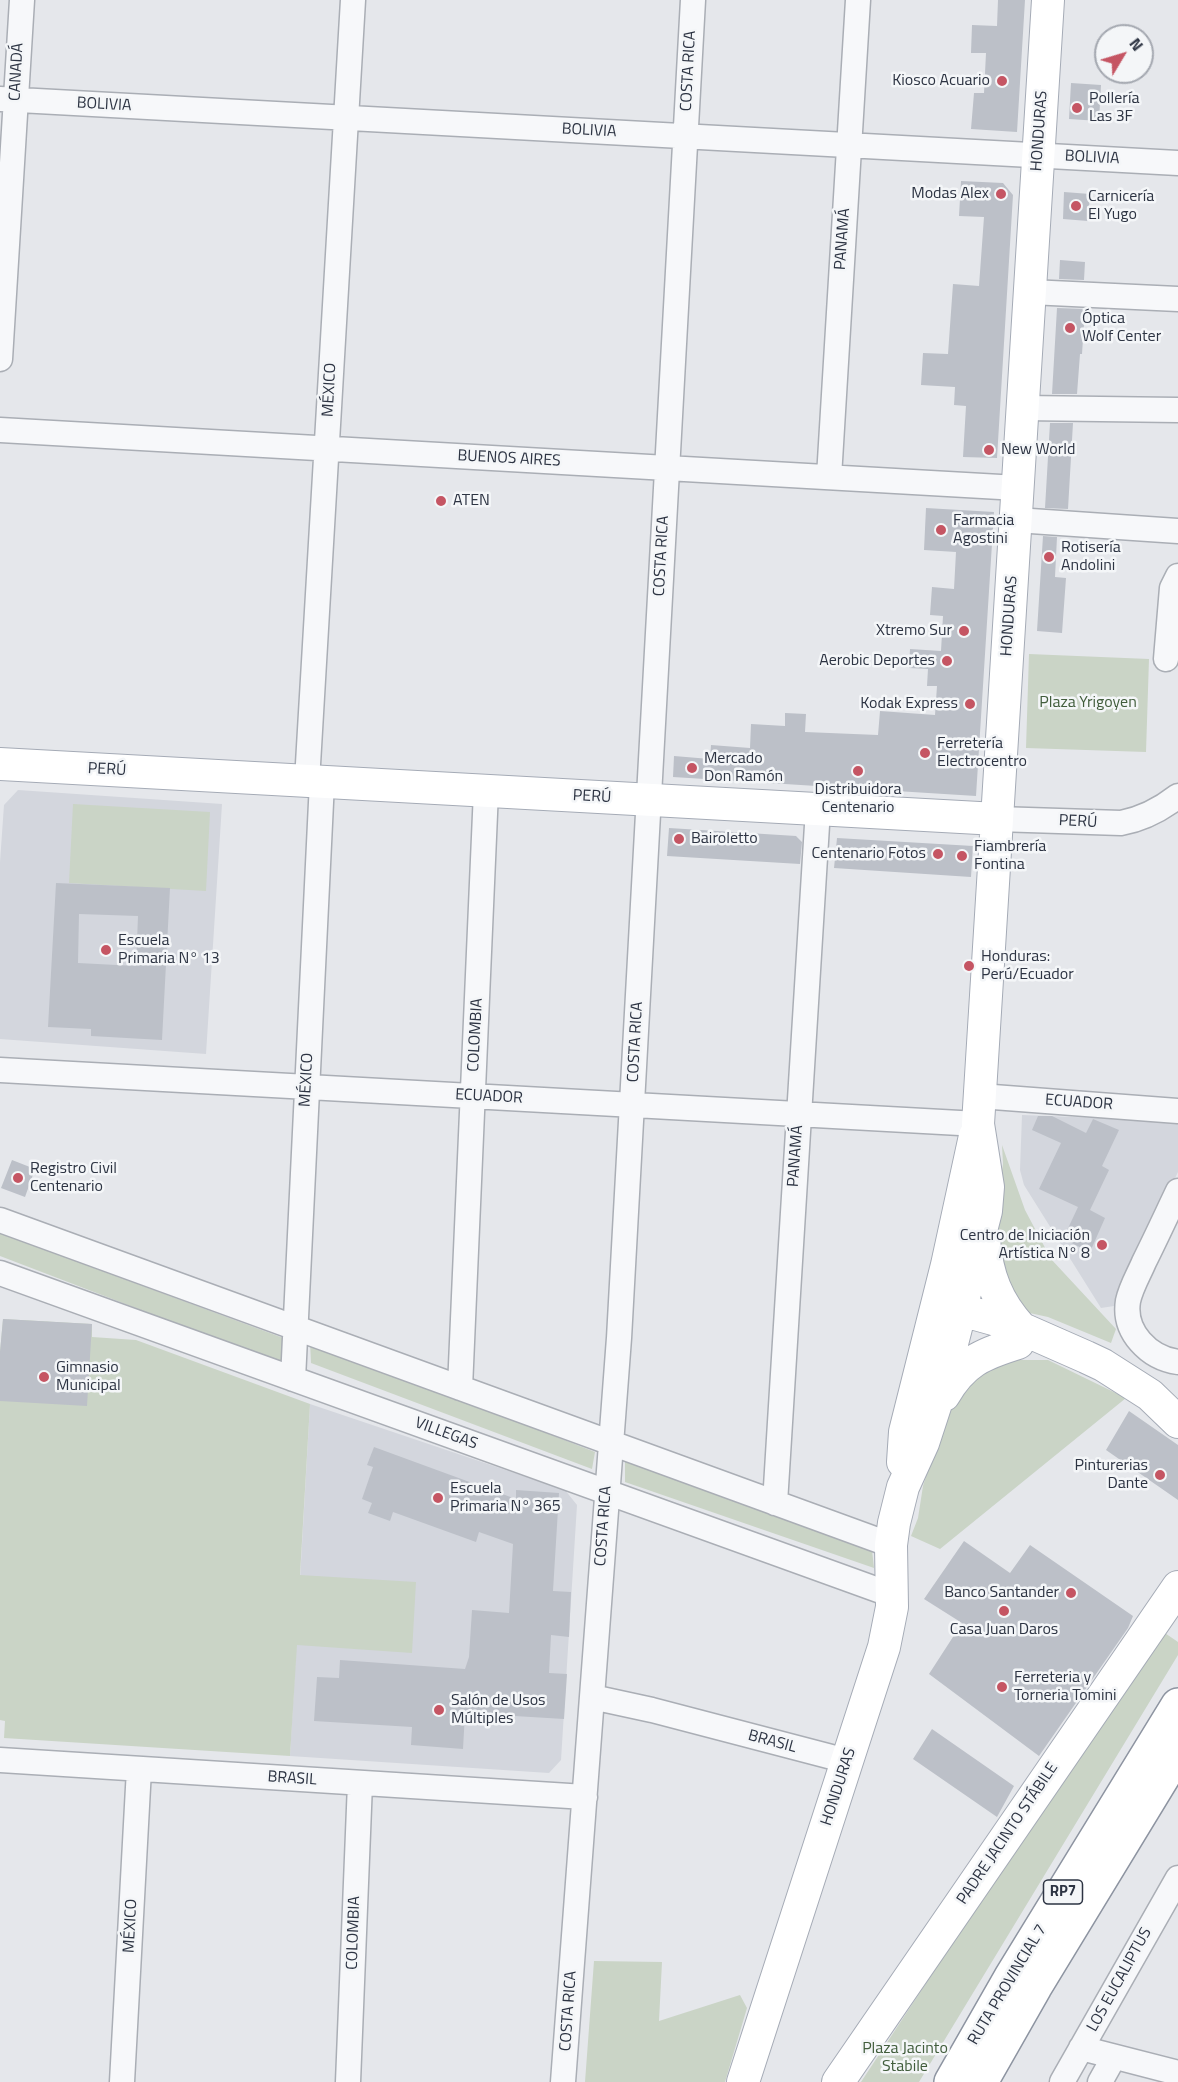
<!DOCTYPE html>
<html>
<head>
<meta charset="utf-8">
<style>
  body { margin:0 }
  #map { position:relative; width:1178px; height:2082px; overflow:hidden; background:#e5e7eb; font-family:"Titillium Web",sans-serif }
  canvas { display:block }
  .north { position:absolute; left:1094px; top:24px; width:60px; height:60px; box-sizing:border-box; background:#f4f6f8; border:2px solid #a4a8b0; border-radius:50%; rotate:52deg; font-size:16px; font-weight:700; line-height:24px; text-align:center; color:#2d3443 }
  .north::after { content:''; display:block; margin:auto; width:21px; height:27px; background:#c55563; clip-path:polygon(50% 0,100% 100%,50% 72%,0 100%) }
</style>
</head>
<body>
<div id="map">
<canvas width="1178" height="2082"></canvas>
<div class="north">N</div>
</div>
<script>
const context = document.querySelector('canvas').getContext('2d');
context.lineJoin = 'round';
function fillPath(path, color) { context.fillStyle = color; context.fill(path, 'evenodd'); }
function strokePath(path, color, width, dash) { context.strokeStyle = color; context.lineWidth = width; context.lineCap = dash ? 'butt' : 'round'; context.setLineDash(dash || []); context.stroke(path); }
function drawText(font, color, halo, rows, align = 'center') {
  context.font = font + ' "Titillium Web",sans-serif'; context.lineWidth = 5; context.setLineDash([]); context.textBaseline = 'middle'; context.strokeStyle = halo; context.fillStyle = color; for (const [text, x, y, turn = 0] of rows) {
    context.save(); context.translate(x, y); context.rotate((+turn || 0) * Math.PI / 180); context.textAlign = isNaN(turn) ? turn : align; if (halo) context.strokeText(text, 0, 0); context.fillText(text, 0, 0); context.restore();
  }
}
fillPath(new Path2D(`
  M18,790l204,14 -16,250 -206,-15v-177l4,-57z
  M1022,1115l156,6v51l-64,134 -13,2 -77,-123 -4,-15z
  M310,1404l255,86 12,15 -16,255 -12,13 -259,-17z`), '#d3d6dd');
fillPath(new Path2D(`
  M1029,654l120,5 -3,93 -120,-4z
  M73,804l137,8 -4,79 -137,-8z
  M1002,1145l23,65 26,49 65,70 -5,14 -63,-26 -23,-5 -19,-24 -10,-43v-37l7,-44z
  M0,1233l286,106 -4,25 -282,-108z
  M3,1319l89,5v13l44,3 174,64 -10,171 116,7 -4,71 -115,-8 -7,111 -286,-18 1,-17 -5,-1v-368z
  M310,1341l285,111 -3,17 -281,-106z
  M1012,1360h36l78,38 -186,151 -29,-13 7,-18 5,-32 21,-66 21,-36 20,-18z
  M625,1460l247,90 2,18 -249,-86z
  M1159,1629l19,13v13l-259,427h-58z
  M594,1961l68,1 -3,59 81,-26 7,13 -22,74h-140z`), '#cad4c6');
fillPath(new Path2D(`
  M998,0h27l-8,132 -46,-3 3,-36h10l2,-40h-15l1,-28 25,1z
  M1071,83l30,2 -2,36 -30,-2z
  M961,181l42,2 10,12 -16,263 -34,-1 3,-51 -12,-1 1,-18 -34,-2 2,-32 25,1 5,-70 26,2 5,-69 -25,-1z
  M1064,192l26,2 -2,27 -25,-2z
  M1060,260l25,2 -1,18 -25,-1z
  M1057,308l28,1 -3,45h-2l-3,40h-25z
  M1050,423h23l-5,86 -23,-1z
  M926,508l68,4 -18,284 -303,-19 1,-21 36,3 1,-14 39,3 1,-24 34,2v-13l21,1 -1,18 73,3 2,-24 55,4 2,-29h-10l1,-17 -19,-1 1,-19 31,2 2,-35 -13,-1 2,-28 22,2 2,-37 -32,-2z
  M1043,536l14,1 -2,40 11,1 -4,55 -25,-2z
  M669,828l127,8 6,6 -2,22 -133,-8z
  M837,838l136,8 -2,31 -137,-9z
  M56,883l114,5 -8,152 -71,-4v-7l-43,-2zM79,914l59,2 -2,50 -58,-3z
  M1038,1116h14l34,17 7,-14 26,11 -17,36 7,4 -19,40 15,8 -15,34 -27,-13 15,-32 -39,-18 22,-46 -29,-13z
  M12,1160l23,9 -10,28 -24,-9z
  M3,1319l89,5 -5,82 -87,-5v-49z
  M1129,1411l49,34v55l-72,-50z
  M374,1447l142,52v-9l43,3 -6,98 18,1 -2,45 -18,-2 -2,38 18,1 -3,45 -99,-6 -2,36 -52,-4 1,-18 -98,-6 3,-44 22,1 1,-18 125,9 4,-12 3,-47 37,3 4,-69 -34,-12 -3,10 -83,-30 -3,9 -22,-8 4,-10 -10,-4 11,-32 -6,-2z
  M964,1541l46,32 20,-28 103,71 -5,12 -89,128 -110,-82 33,-51 -38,-24z
  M932,1729l82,57 -17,31 -84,-58z`), '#bcc0c8');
const minor = new Path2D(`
  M0,99l1178,64
  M1030,292l148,7
  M0,359l22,-359
  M1023,408l155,2
  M0,430l1018,58
  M829,477l29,-477
  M1016,520l162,11
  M1166,659l6,-71 6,-12
  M307,781l46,-781
  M997,819l124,4c22,-4 39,-13 57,-27
  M0,1070l978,54
  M980,1096l198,15
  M1178,1191c-11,23 -22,47 -34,71 -5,12 -13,25 -16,39 -5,31 21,57 50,61
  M0,1220l891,325
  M0,1273l892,322
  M293,1379l29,-597
  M460,1388l26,-597
  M775,1503l43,-694
  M592,1697l60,13 195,51
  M0,1760l585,37
  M1081,2048l97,25
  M122,2082l17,-313
  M348,2082l12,-299
  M563,2082l56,-744 74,-1338
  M1062,2082l116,-204
  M1100,2082l14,-25`);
const major = new Path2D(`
  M0,764l997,55
  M984,1240c3,35 13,62 37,88
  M942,1311l19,-1 50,14 75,33 17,8 47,30 28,27
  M944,1395c19,-33 38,-41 74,-52
  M903,1462l2,-30 42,-167 28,-129
  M743,2082l141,-435 8,-40 -1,-62 3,-22 9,-36 20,-44 16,-49 47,-183 2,-24 -10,-63 70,-1124
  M838,2082l340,-495`);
const highway = new Path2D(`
  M951,2082l60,-105 167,-272
  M981,2082l54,-95 143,-235`);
strokePath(minor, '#aaaeb5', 27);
strokePath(major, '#a5abb6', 34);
strokePath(highway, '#8d94a1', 36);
strokePath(minor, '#f7f8fa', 24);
strokePath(major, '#fff', 32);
strokePath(highway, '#fff', 33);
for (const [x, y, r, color] of [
  [1002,81,6,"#c55563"],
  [1077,108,6,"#c55563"],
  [1001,194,6,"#c55563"],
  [1076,206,6,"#c55563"],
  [1070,328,6,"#c55563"],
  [989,450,6,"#c55563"],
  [441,501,6,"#c55563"],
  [941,530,6,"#c55563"],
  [1049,557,6,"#c55563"],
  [964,631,6,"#c55563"],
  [947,661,6,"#c55563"],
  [970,704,6,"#c55563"],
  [925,753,6,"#c55563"],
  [692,768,6,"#c55563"],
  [858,771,6,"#c55563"],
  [679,839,6,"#c55563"],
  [938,854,6,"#c55563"],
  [962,856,6,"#c55563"],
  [106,950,6,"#c55563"],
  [969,966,6,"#c55563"],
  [18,1178,6,"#c55563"],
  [1102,1245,6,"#c55563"],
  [44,1377,6,"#c55563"],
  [1160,1475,6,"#c55563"],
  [438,1498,6,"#c55563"],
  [1071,1593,6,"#c55563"],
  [1004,1611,6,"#c55563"],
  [1002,1687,6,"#c55563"],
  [439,1710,6,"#c55563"]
]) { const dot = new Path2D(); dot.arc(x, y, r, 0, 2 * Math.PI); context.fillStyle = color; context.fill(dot); strokePath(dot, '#f4f6f8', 2); }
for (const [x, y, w] of [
  [1063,1892,39]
]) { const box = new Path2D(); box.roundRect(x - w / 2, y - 12, w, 24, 4.5); context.fillStyle = '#f4f6f8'; context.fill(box); strokePath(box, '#2d3443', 1.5); }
drawText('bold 15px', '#2d3443', null, [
  ["RP7",1063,1892]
]);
drawText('16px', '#2d3443', '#f4f6f8', [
  ["COSTA RICA",689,71,-87],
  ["CANADÁ",17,72,-87],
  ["BOLIVIA",104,105,3],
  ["BOLIVIA",589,131,3],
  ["HONDURAS",1040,131,-86],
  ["BOLIVIA",1092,158,3],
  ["PANAMÁ",843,239,-86],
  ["MÉXICO",330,390,-87],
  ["BUENOS AIRES",509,459,3],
  ["COSTA RICA",662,556,-87],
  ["HONDURAS",1010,616,-86],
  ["PERÚ",107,770,3],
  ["PERÚ",592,797,3],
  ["PERÚ",1078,822,3],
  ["COLOMBIA",476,1035,-87],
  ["COSTA RICA",636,1042,-87],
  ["MÉXICO",307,1080,-87],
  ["ECUADOR",489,1097,3],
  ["ECUADOR",1079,1103,4],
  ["PANAMÁ",796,1156,-86],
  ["VILLEGAS",446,1434,20],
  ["COSTA RICA",604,1526,-86],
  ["BRASIL",772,1742,15],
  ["BRASIL",292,1779,4],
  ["HONDURAS",839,1787,-72],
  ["PADRE JACINTO STÁBILE",1008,1834,-56],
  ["MÉXICO",131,1926,-87],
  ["COLOMBIA",354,1933,-88],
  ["LOS EUCALIPTUS",1120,1980,-61],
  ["RUTA PROVINCIAL 7",1008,1985,-59],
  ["COSTA RICA",569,2011,-86]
]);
drawText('16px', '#2d3443', '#f4f6f8', [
  ["Kiosco Acuario",990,81,"right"],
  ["Pollería",1089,99],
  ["Las 3F",1089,117],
  ["Modas Alex",989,194,"right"],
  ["Carnicería",1088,197],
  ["El Yugo",1088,215],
  ["Óptica",1082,319],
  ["Wolf Center",1082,337],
  ["New World",1001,450],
  ["ATEN",453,501],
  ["Farmacia",953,521],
  ["Agostini",953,539],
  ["Rotisería",1061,548],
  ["Andolini",1061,566],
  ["Xtremo Sur",952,631,"right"],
  ["Aerobic Deportes",935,661,"right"],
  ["Kodak Express",958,704,"right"],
  ["Ferretería",937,744],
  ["Electrocentro",937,762],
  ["Mercado",704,759],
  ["Don Ramón",704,777],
  ["Distribuidora",858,790,"center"],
  ["Centenario",858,808,"center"],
  ["Bairoletto",691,839],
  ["Fiambrería",974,847],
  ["Fontina",974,865],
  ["Centenario Fotos",926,854,"right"],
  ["Escuela",118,941],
  ["Primaria N° 13",118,959],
  ["Honduras:",981,957],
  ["Perú/Ecuador",981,975],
  ["Registro Civil",30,1169],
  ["Centenario",30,1187],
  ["Centro de Iniciación",1090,1236,"right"],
  ["Artística N° 8",1090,1254,"right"],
  ["Gimnasio",56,1368],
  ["Municipal",56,1386],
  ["Pinturerias",1148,1466,"right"],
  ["Dante",1148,1484,"right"],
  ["Escuela",450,1489],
  ["Primaria N° 365",450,1507],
  ["Banco Santander",1059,1593,"right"],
  ["Casa Juan Daros",1004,1630,"center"],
  ["Ferreteria y",1014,1678],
  ["Torneria Tomini",1014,1696],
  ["Salón de Usos",451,1701],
  ["Múltiples",451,1719]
], 'left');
drawText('16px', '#415d3c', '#f4f6f8', [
  ["Plaza Yrigoyen",1088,703],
  ["Plaza Jacinto",905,2049],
  ["Stabile",905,2067]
]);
</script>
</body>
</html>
